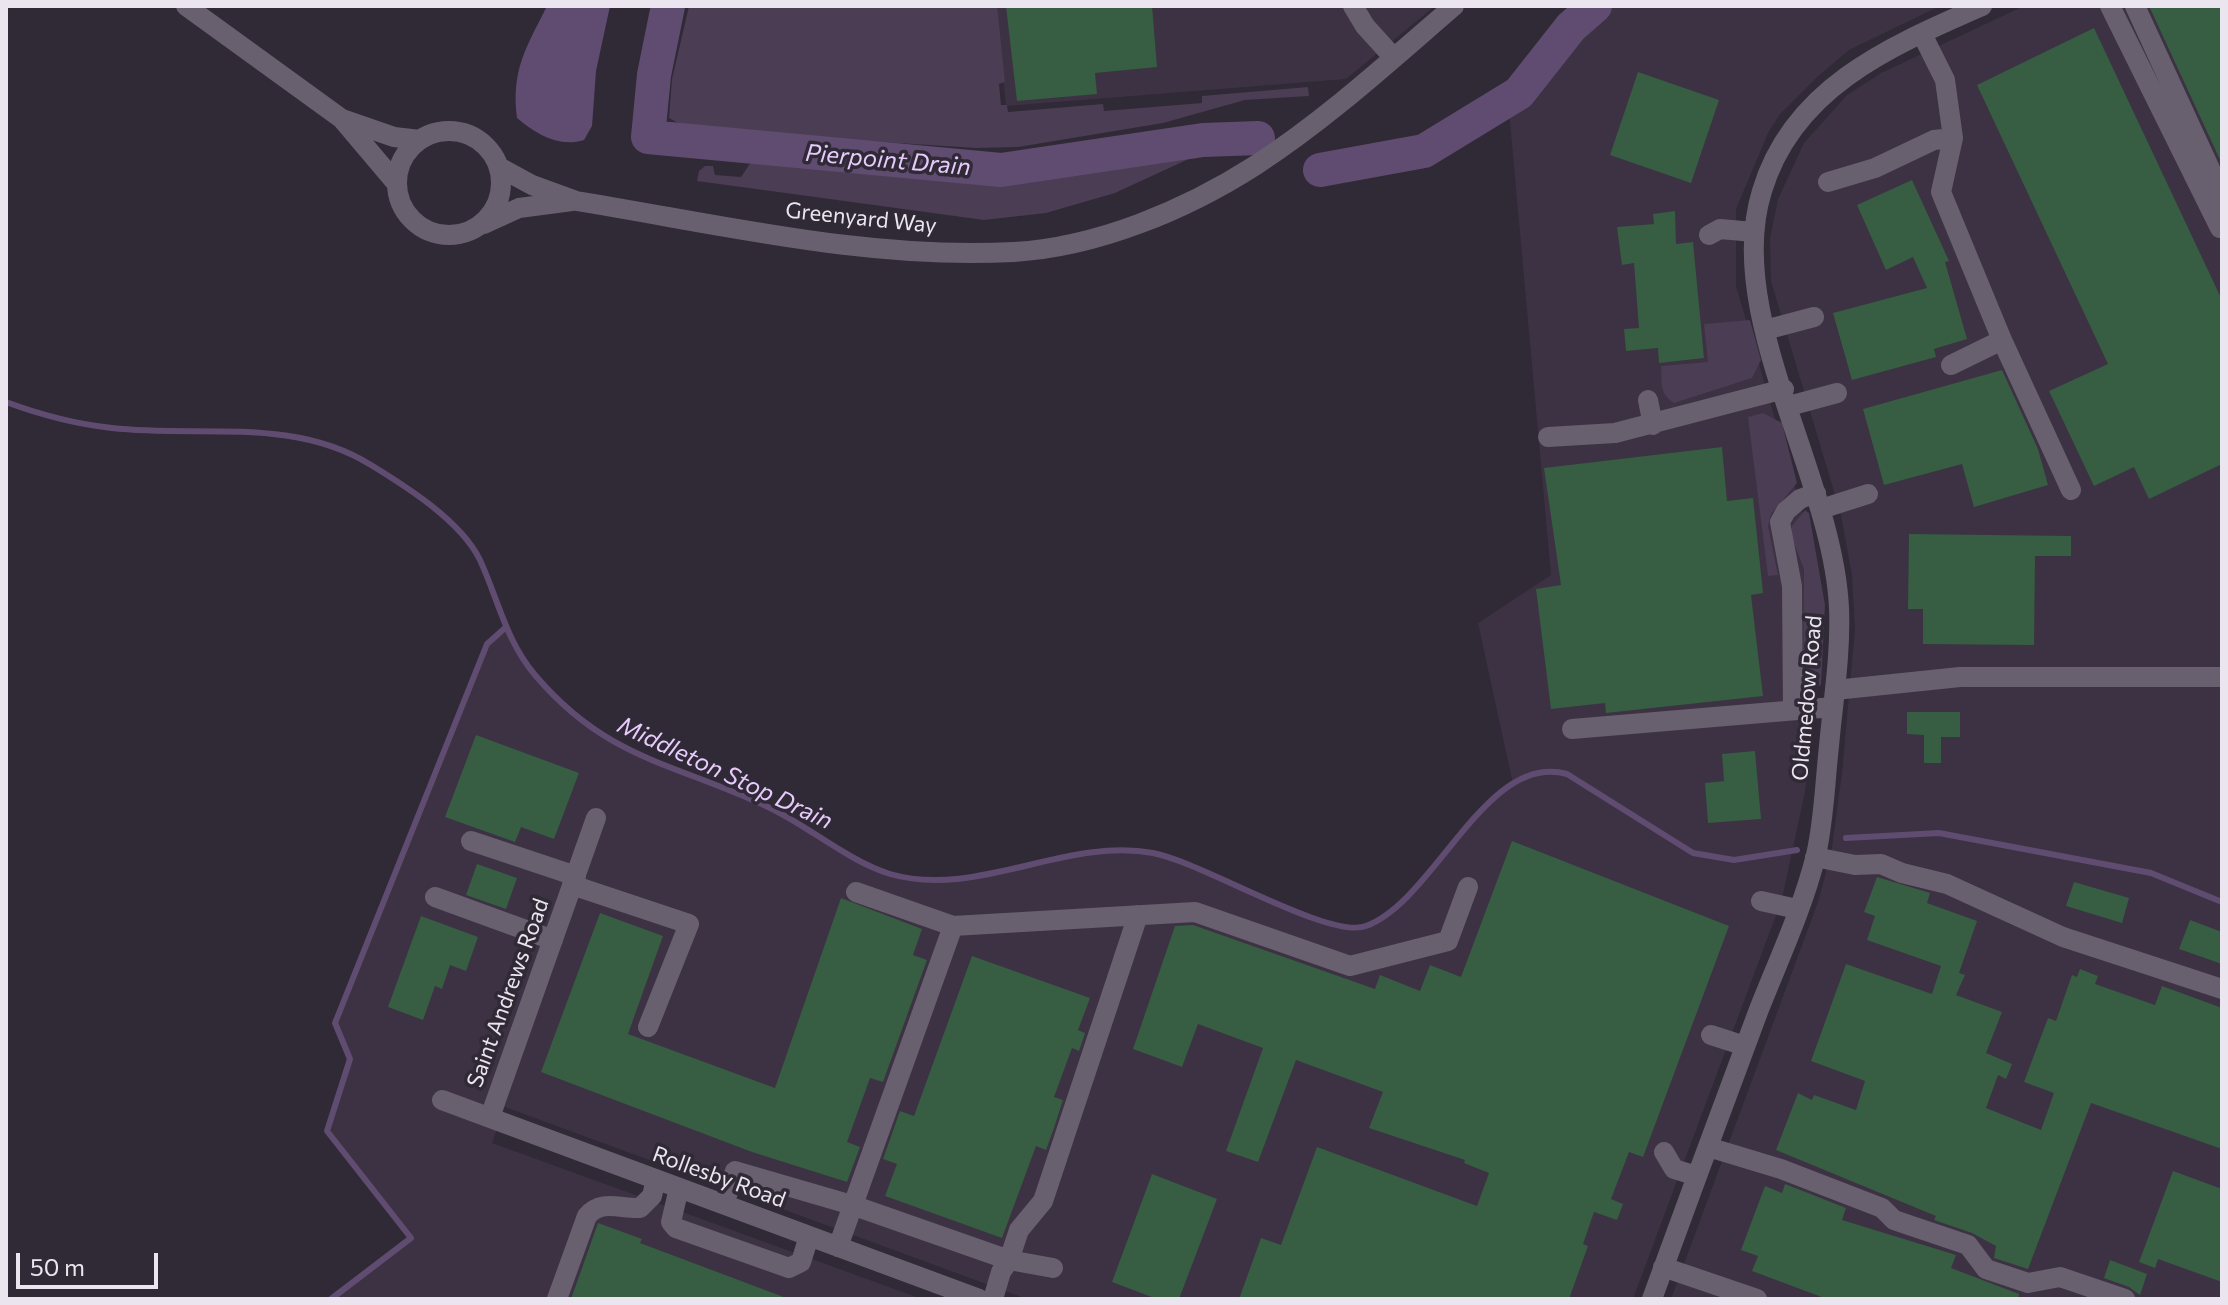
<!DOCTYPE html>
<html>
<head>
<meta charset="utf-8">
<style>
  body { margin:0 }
  #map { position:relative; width:2228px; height:1305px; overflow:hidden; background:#302936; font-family:Commissioner,sans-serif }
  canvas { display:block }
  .frame { position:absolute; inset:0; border:8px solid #eae5ee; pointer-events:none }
  .scale { position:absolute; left:16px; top:1253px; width:142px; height:36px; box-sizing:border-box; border:4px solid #eae5ee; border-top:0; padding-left:10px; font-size:24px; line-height:28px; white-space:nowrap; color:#eae5ee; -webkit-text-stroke:6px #302936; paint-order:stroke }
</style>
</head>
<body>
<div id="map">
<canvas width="2228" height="1305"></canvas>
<div class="frame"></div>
<div class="scale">50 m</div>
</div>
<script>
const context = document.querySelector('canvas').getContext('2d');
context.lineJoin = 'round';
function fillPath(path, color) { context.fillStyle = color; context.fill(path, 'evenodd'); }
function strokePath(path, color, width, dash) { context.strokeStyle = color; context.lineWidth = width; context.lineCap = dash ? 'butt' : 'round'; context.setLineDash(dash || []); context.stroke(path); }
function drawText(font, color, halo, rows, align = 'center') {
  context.font = font + ' Commissioner,sans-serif'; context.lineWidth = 7; context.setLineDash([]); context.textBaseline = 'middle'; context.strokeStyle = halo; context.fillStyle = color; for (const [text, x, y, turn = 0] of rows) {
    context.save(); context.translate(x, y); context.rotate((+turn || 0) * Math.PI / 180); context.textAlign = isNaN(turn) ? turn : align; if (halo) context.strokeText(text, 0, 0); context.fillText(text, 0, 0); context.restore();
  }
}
fillPath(new Path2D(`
  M996,6h439l-89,73 -340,27z
  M1595,6h345l-91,44 -33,28 -36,36 -11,17 -33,78v77l68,231 14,164 -13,111 -23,107 -149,400h-606l-522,-192 -13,36 430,156h-591l79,-62 -83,-106 23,-72 -15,-36 152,-379 18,-16 29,45 57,57 55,30 125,48 119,66 59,6 153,-29 49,2 45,13 132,58 28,6 27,-12 38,-33 53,-66 39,-35 -35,-161 73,-48 -43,-475 11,-7 52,-66z
  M2024,6h198v1293h-551l147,-397 13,-48 11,-81 13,-144 -3,-53 -11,-61 -70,-234 -1,-43 8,-39 26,-56 43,-48 34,-22z`), '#3c3243');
fillPath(new Path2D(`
  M689,6h308l8,76 -6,2 2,21h6l1,7 95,-8 1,7 98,-8v-7l106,-9 1,9 -64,4 -82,23 -145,24 -42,1 -251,-16 -47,-9 -9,-5 3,-39z
  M1192,152l1,5 -78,36 -69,20 -62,7 -287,-39 2,-10 6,-5h8l2,9 26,2 10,-15 78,3 132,15 74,-1z
  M1750,320l11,40 -9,18 -78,25c-15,-9 -12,-21 -13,-37l47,-4 -4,-38z
  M1763,413l19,10 15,60 -26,31 -3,12 10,49 -10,1 -20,-159z
  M1805,510l4,3 16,92 -4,80 -12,6 -6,-6 1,-116 -12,-31v-12z`), '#4a3d54');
fillPath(new Path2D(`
  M547,6h63l-14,65 -4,55 -8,14c-25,8 -48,-6 -67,-22 -6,-48 9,-70 30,-112z`), '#604c70');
strokePath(new Path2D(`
  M6,402c35,13 69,22 106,26 87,10 181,-12 259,37 36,22 90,56 109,95 18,39 26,81 55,115 73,86 141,88 235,133 40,19 78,53 120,66 87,25 175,-37 263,-21 49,9 176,87 213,73 70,-26 120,-175 201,-152l126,79 41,7 63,-10
  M1846,838l93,-5 212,40 71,29
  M331,1299l80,-61 -84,-107 23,-72 -15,-36 152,-379 18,-16`), '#604c70', 6);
strokePath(new Path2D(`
  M668,6l-14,69 -6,62 353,33 202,-30 55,-2
  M1320,170l104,-19 95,-58 52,-66 24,-21`), '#604c70', 34);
fillPath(new Path2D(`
  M1006,6h146l5,61 -62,6 2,21 -80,7z
  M2149,6h73v158z
  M2094,28l128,272v164l-73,35 -15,-32 -40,19 -45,-95 59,-27 -131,-279z
  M1638,72l81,28 -28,83 -81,-28z
  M1912,180l37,81 -4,1 22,77 -33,10 2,8 -84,23 -19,-67 94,-25 -14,-31 -27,13 -29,-65z
  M1675,211l1,33 17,-2 11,116 -45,5 -1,-15 -32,3 -2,-22 15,-1 -5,-65 -12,2 -5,-38 37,-3 -1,-10z
  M2002,370l36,79 10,36 -74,22 -12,-43 -78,21 -21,-76z
  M1722,447l5,54 26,-3 10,95 -12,2 12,101 -157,17 -1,-10 -54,6 -15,-120 25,-4 -17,-117z
  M1909,534l162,2v20h-36l-1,89 -111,-1v-35h-15z
  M1907,712h53v25h-19v26h-17v-28l-17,-1z
  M476,735l103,38 -25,66 -33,-12 -6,15 -70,-25z
  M1755,751l6,68 -53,4 -3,-40 19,-2 -2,-27z
  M1512,841l217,85 -86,231 -14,-5 -18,47 12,5 -6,16 -23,-8 -11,32 5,2 -19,53h-330l22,-61 20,7 36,-98 160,59 12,-33 -25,-10 1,-3 -96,-32 14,-36 -87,-32 -38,102 -32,-11 37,-103 -65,-24 -16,43 -49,-18 42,-123 18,-1 182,64 5,-14 40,16 10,-26 31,12z
  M477,864l40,14 -11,31 -40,-14z
  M1877,877l53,16 -3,10 50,18 -18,52 6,2 -9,20 46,17 -16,41 26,11 -6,15 -8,-4 -12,33 55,22 13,-37 -30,-11 24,-64 8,3 16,-46 5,2 3,-8 18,7 -3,8 60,21 7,-19 60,22v141l-131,-46 -63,166 -34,-11 2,-12 -24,-13 -38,-13 2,-4 -160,-66 22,-57 14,7 2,-5 42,15 9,-29 -54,-20 35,-97 86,30 9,-28 -74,-26 8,-24 -11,-4z
  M2074,882l55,16 -7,25 -56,-17z
  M841,898l81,31 -9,26 14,5 -44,122 -13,-4 -23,64 13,5 -13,35 -95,-30 -211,-80 59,-159 63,23 -35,98 147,54z
  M421,916l57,21 -12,34 -16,-6 -8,24 -7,-3 -12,34 -35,-13z
  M2190,920l32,12v32l-43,-15z
  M972,956l118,42 -12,32 7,3 -6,18 -7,-3 -18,49 9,3 -9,28 -8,22 -10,-4 -34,92 -117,-42 12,-32 -14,-5 17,-48 14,5z
  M2173,1171l49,18v93l-64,-23 -3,9 -16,-6z
  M1152,1174l65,25 -38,100h-22l-45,-17z
  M1785,1184l61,24 -4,12 114,35 -5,13 68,26 -1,5h-191l-75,-28 6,-15 -17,-6 24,-64 17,7z
  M598,1223l44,16 -2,4 149,56h-218z
  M2110,1260l37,14 -7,21 -11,-8 -25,-9z`), '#375d42');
strokePath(new Path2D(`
  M186,6l156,113 55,65
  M1353,6l12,20 29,32
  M2110,6l110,222
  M2135,6l87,189
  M1922,34l23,46 8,58 -12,54 61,148 69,150
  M342,119l52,18 26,3
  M397 183a52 52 0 1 1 104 0a52 52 0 1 1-104 0Z
  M499,167l33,18 44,16c143,23 292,59 438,51 83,-5 172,-42 242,-87 71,-46 134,-104 198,-159
  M1828,182l47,-14 59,-28 19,-2
  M484,224l35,-16 53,-7
  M1709,235l11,-6 34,3
  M1765,330l49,-13
  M1951,365l51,-25
  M1648,400l5,25
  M1789,406l48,-13
  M1548,437l67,-4 169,-44
  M1821,509l47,-15
  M1835,690l125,-13h262
  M1793,710l-1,-124 -12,-64 6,-11 14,-12 16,-6
  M1572,729l261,-22
  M471,841l105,35
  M1815,857l40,8 26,-1 21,9 45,11 116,53 159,52
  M572,885l117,39 -41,103
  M856,892l97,34 242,-14 155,54 98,-25 20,-54
  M435,897l118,43
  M1761,901l36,8
  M1711,1035l34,11
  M442,1100l537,199
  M490,1117l106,-299
  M1708,1147l73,22 101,39 12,12 74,25 18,24 42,14 32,-6 65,22
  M1664,1152l10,17 23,7
  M679,1188l-8,34 5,6 113,40 12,-6 8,-26
  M724,1204l11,-33 117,34 157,55 10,-30 24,-29 95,-286
  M838,1247l115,-321
  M1663,1267l94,32
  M557,1299l30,-83c15,-17 33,-7 53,-8l12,-12 4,-17
  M993,1299l8,-27 8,-12 44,8
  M1652,1299c35,-96 70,-191 106,-287 20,-51 45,-104 58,-157 8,-35 9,-73 13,-109 4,-45 12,-92 10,-138 -6,-132 -116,-292 -77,-417 31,-104 129,-145 220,-185`), '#685f6f', 20);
drawText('22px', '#eae5ee', '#302936', [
  ["Greenyard Way",861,218,6],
  ["Oldmedow Road",1807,698,-85],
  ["Saint Andrews Road",508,993,-70],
  ["Rollesby Road",719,1177,20]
]);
drawText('italic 24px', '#e7cbfd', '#302936', [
  ["Pierpoint Drain",888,160,5],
  ["Middleton Stop Drain",725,773,25]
]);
</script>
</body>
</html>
